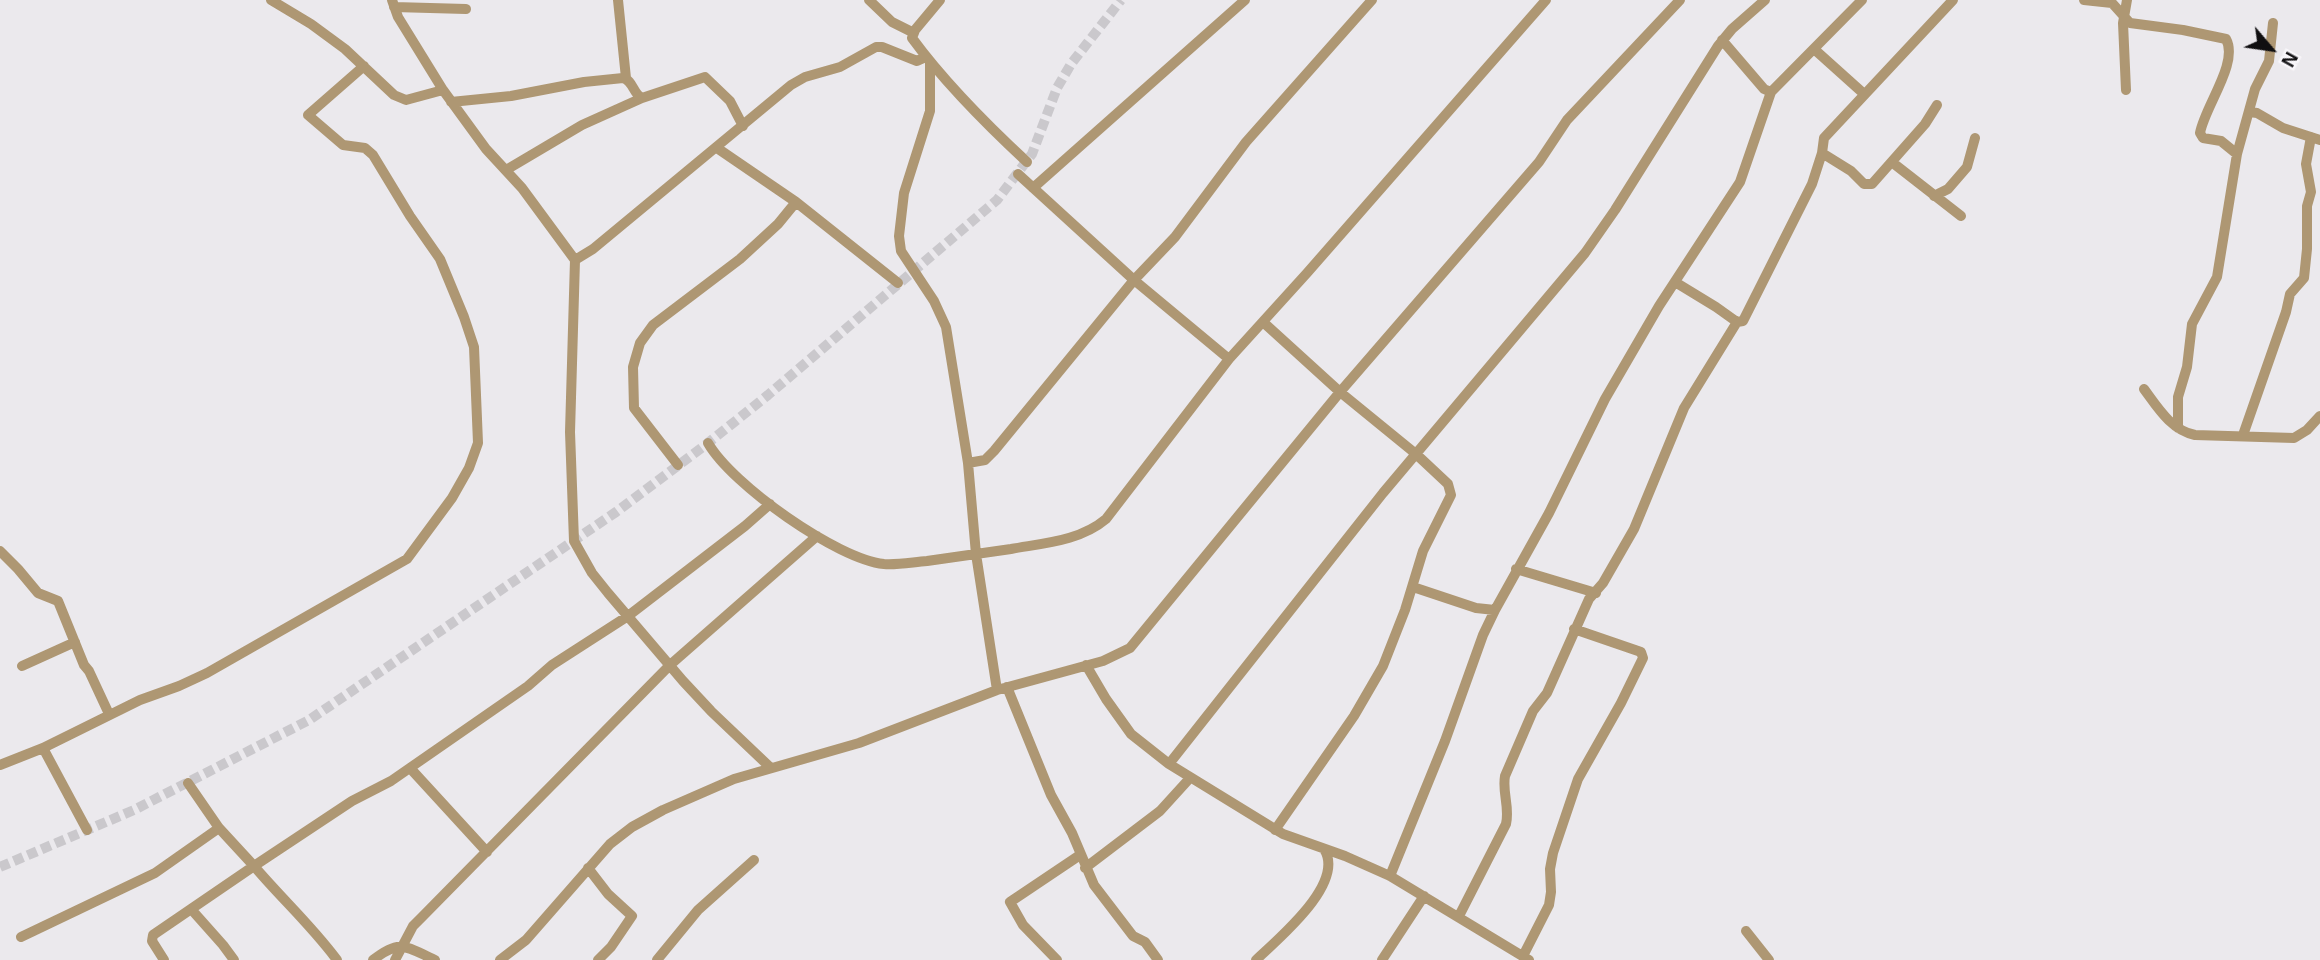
<!DOCTYPE html>
<html>
<head>
<meta charset="utf-8">
<style>
  body { margin:0 }
  #map { position:relative; width:2320px; height:960px; overflow:hidden; background:#ebe9ed; font-family:Helvetica,sans-serif }
  canvas { display:block }
  .north { position:absolute; left:2236px; top:14px; width:70px; height:70px; -webkit-text-stroke:5px #f8f6fa; paint-order:stroke; rotate:119deg; font-size:19px; font-weight:700; line-height:28px; text-align:center; color:#100f11 }
  .north::after { content:''; display:block; margin:auto; width:24px; height:32px; background:#100f11; clip-path:polygon(50% 0,100% 100%,50% 72%,0 100%) }
</style>
</head>
<body>
<div id="map">
<canvas width="2320" height="960"></canvas>
<div class="north">N</div>
</div>
<script>
const context = document.querySelector('canvas').getContext('2d');
context.lineJoin = 'round';
function strokePath(path, color, width, dash) { context.strokeStyle = color; context.lineWidth = width; context.lineCap = dash ? 'butt' : 'round'; context.setLineDash(dash || []); context.stroke(path); }
strokePath(new Path2D(`
  M0,867l134,-57 175,-90 307,-208 92,-69 60,-48 229,-195 35,-46 25,-66 14,-24 50,-64`), '#cac8cc', 10, [10, 5]);
strokePath(new Path2D(`
  M271,0l40,24 34,25 49,46 12,5 37,-10
  M392,0l6,17 45,73 43,59 36,39 53,72 -5,172 4,109 18,32 16,20 75,88 28,30 60,57
  M618,0l8,78
  M869,0l23,22 22,11
  M940,0l-25,30 -3,8c33,45 74,86 115,124
  M2084,0l28,3 18,20 53,7 43,9c13,24 -21,67 -26,94l3,5 18,3 16,13
  M394,7l72,2
  M1722,40l42,49 7,3 91,-92
  M1814,49l49,44
  M930,61v50l-26,82 -5,43 2,15 33,50 12,26 22,136 8,91 21,136
  M2126,90l-3,-67 4,-23
  M451,102l60,-6 73,-14 39,-4c10,2 10,16 19,20l63,-21 25,24 13,25
  M2250,112l7,1 26,15 37,12
  M717,148l79,54 102,81
  M1822,153l29,18 13,13h8l53,-60 12,-19
  M1893,163l68,53
  M506,170l76,-45 60,-27
  M1018,174l116,106 95,79
  M1033,188l212,-188
  M1934,196l14,-7 19,-22 8,-29
  M575,260l18,-11 198,-164 14,-8 35,-10 36,-20h6l35,14 9,-4
  M1675,282l41,25 21,15 6,-1 69,-137 10,-31 2,-15 129,-138
  M1263,322l77,70 76,62 32,30 3,11 -28,56 -18,59 -22,56 -29,50 -79,114
  M2144,389c14,19 27,41 51,46l99,3 13,-8 13,-14
  M2178,428v-31l9,-30 5,-43 25,-47 20,-123 18,-65 14,-28 4,-38
  M2243,435l43,-123 4,-18 14,-16 3,-29v-43l4,-14 -5,-28 5,-27
  M708,443c24,42 129,116 176,121 14,1 29,-2 43,-3 28,-4 56,-8 84,-12 33,-6 69,-8 95,-30l123,-160 78,-86 239,-273
  M968,463l17,-3 9,-9 140,-171 41,-43 71,-95 126,-142
  M678,465l-44,-57 -1,-41 7,-24 13,-18 87,-66 38,-35 18,-22
  M0,551l18,18 20,24 20,8 26,64 5,6 20,43
  M1516,569l80,24
  M1413,587l63,21 19,2
  M1086,665l20,34 25,35 38,30 114,70 62,22 45,20 139,84
  M22,666l53,-24
  M1007,687l44,108 21,38 22,52 39,51 12,6 13,18
  M43,748l44,82
  M1169,764l214,-271 202,-240 30,-43 103,-164 14,-17 33,-29
  M0,765l43,-17 97,-48 39,-14 28,-13 200,-114 45,-61 17,-30 9,-25 -4,-96 -10,-30 -24,-58 -30,-43 -37,-61 -8,-7 -22,-3 -35,-30 56,-49
  M410,768l77,84
  M188,783l31,45 35,38 98,-65 39,-20 137,-95 24,-21 76,-49 117,-90 25,-22
  M588,868l20,26 24,22 -21,31 -13,13
  M1085,868l75,-57 30,-33
  M1390,876l55,-135 38,-106 12,-25 54,-97 56,-114 54,-93 81,-124 31,-90
  M191,909l32,36 11,15
  M1459,916l47,-92c4,-17 -4,-31 -1,-48l28,-65 14,-18 42,-94 14,-16 31,-54 50,-121 53,-86
  M1746,931l23,29
  M21,937l134,-64 64,-45
  M1523,956l26,-51 2,-13 -1,-23 3,-16 25,-74 43,-76 22,-45 -2,-6 -67,-23
  M164,960l-12,-19 1,-6 101,-69c27,32 58,60 83,94
  M373,960c28,-22 33,-13 62,0
  M395,960l18,-34 9,-9 248,-252 147,-129
  M500,960l26,-20 84,-96 22,-17 31,-17 71,-31 125,-36 138,-53 106,-29 27,-13 210,-256 199,-230 28,-42 113,-120
  M657,960l41,-50 56,-50
  M1057,960l-34,-35 -13,-23 70,-47
  M1256,960c23,-22 90,-77 68,-111
  M1382,960l42,-64`), '#ae9773', 10);
</script>
</body>
</html>
